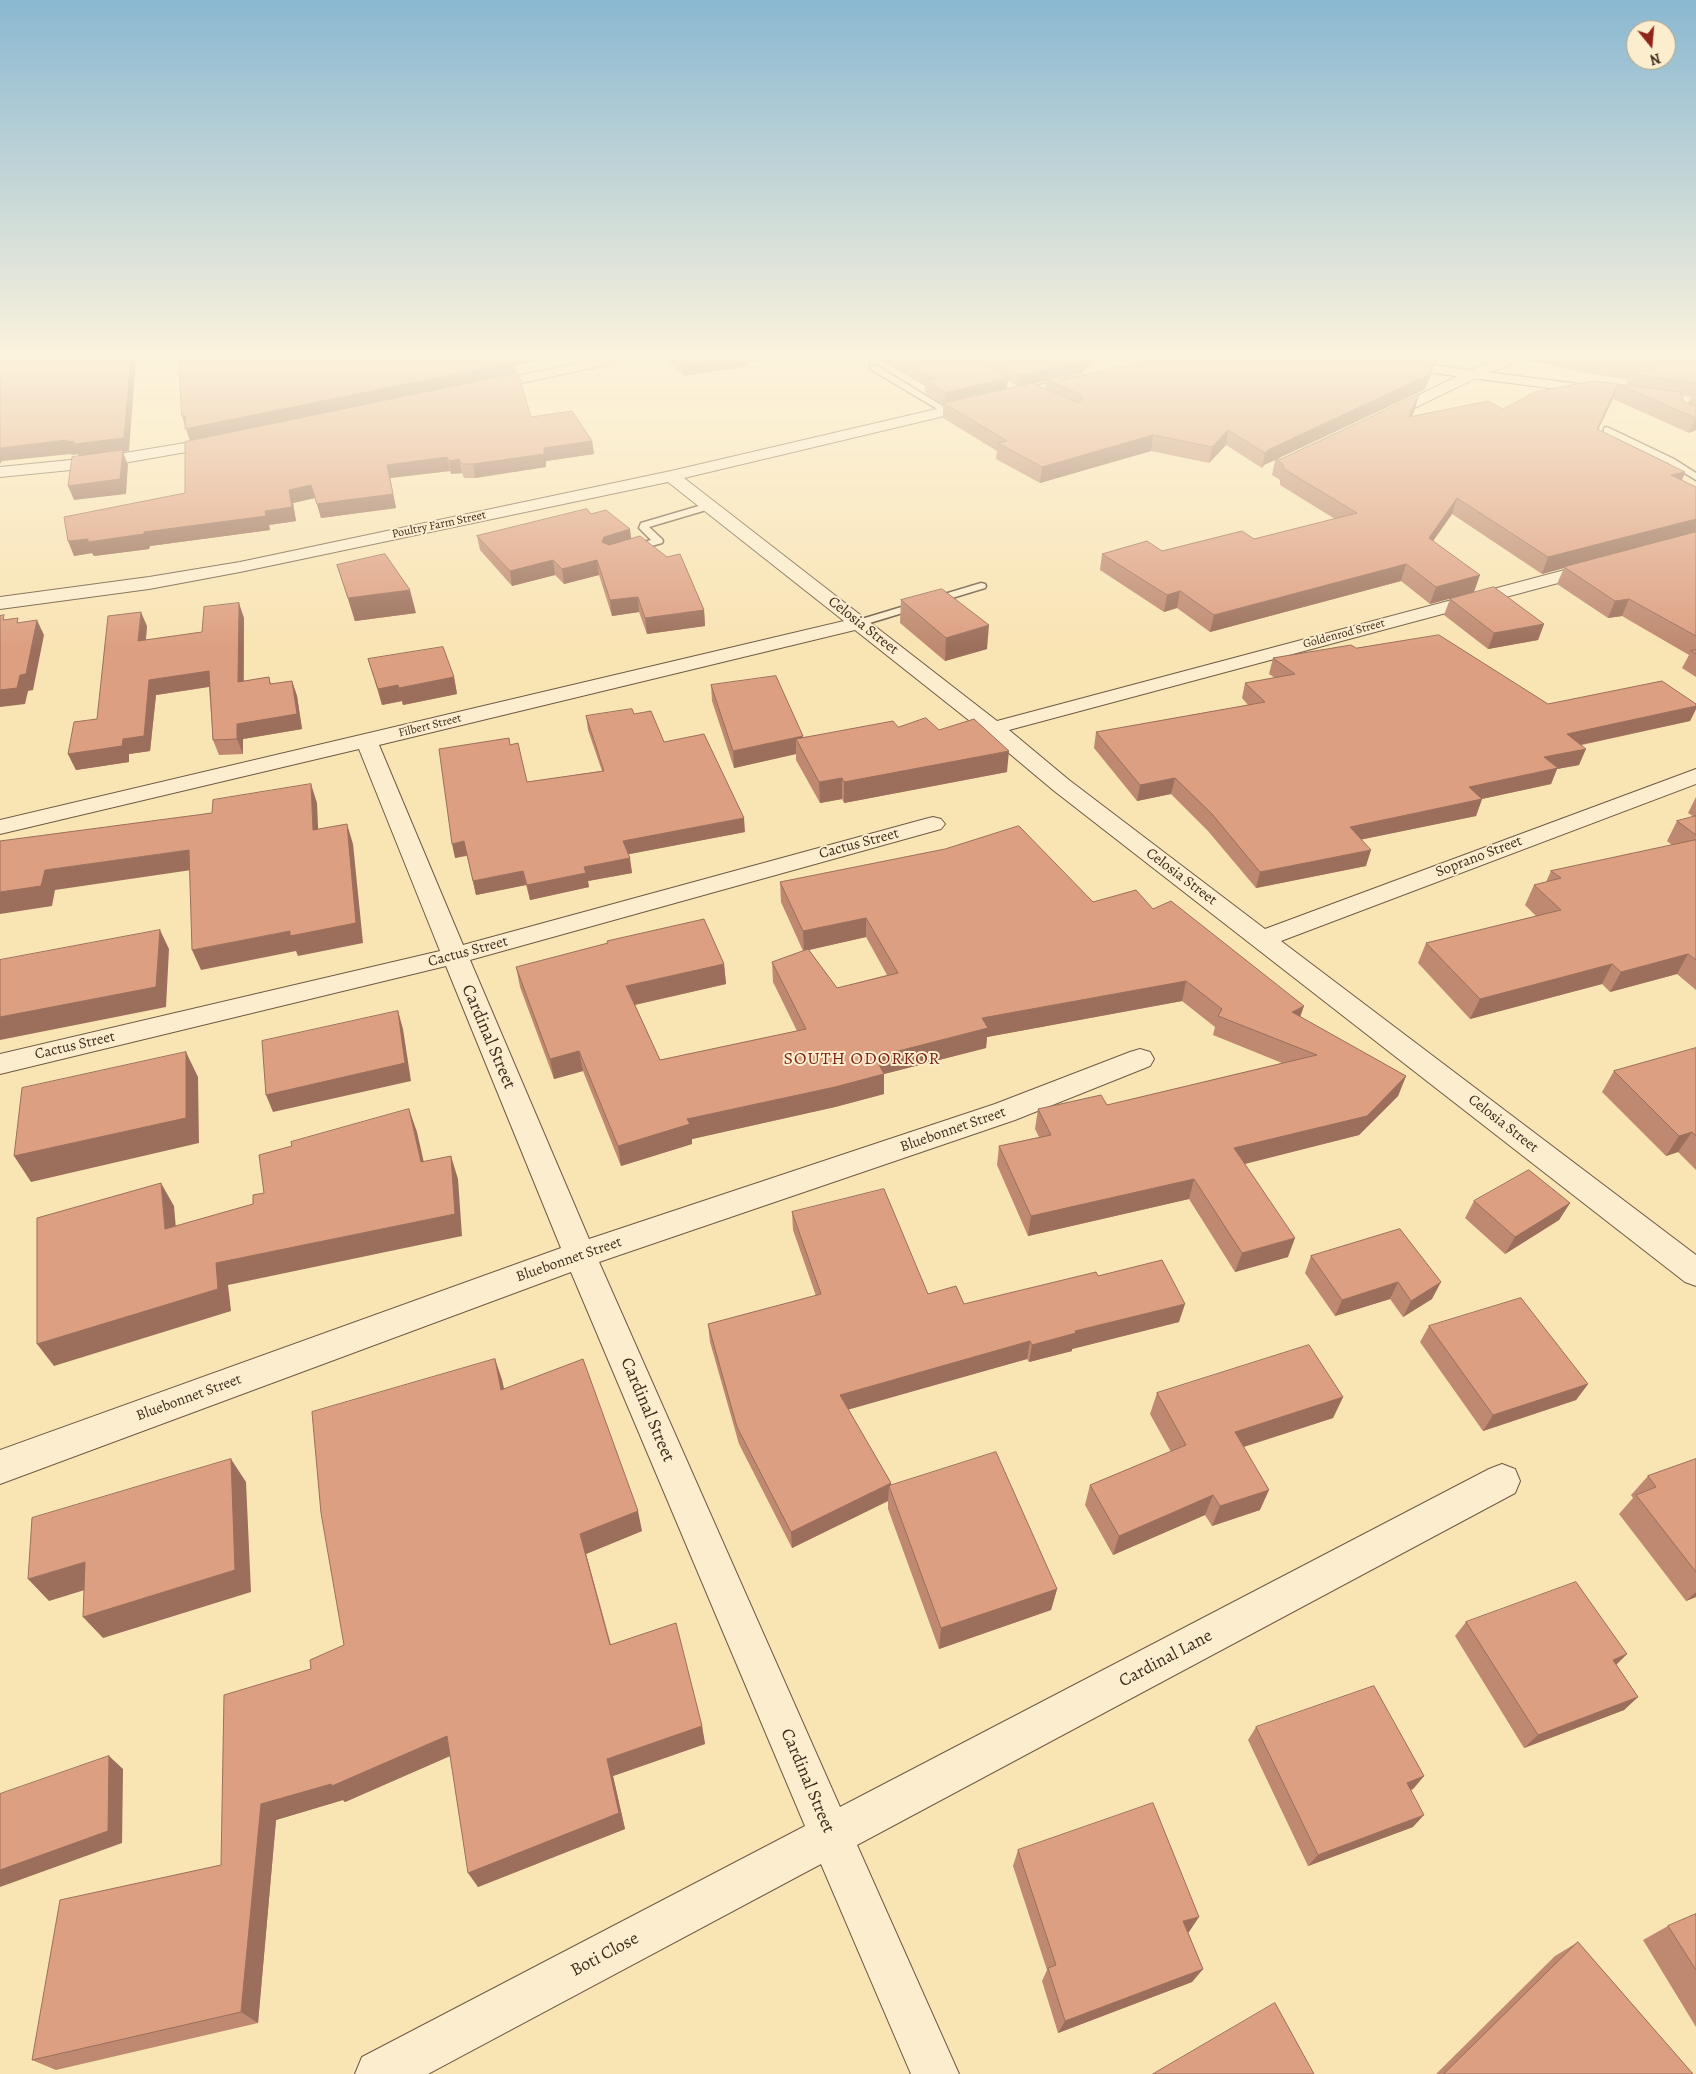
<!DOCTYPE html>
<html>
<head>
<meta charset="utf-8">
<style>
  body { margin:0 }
  #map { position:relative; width:1696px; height:2074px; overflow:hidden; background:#f9e4b4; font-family:Alegreya,serif }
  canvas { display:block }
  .north { position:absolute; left:1626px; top:20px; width:50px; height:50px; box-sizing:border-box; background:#fbedce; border:1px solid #b1a088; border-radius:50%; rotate:163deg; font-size:14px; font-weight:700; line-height:20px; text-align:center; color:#422c1f }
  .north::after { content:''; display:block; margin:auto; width:18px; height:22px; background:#8f2418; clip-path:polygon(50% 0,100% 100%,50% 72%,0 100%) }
</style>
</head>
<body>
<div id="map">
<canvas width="1696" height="2074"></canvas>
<div class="north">N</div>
</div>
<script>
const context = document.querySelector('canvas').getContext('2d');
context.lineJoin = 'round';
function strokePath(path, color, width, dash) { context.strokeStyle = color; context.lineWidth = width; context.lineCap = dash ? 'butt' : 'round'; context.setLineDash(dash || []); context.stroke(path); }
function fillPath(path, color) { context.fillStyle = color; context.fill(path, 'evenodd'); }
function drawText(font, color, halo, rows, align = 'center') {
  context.font = font + ' Alegreya,serif'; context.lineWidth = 4; context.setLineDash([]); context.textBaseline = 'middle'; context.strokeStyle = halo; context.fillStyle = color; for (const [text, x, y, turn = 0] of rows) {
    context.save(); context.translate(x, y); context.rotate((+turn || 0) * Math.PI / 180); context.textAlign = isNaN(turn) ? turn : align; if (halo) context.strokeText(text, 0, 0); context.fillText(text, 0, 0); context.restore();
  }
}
const lane = new Path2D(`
  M870,365h6l75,46 -4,3 -3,-1 -74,-44z
  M1607,427l67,32 22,14v7l-28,-17 -64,-31v-4z
  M709,503l5,3 -1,2 -64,19 13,12 1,2 -1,2 -34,10 -5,-3 1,-2 27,-8 -12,-12 2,-5z
  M981,583l4,1 1,2 -1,2 -122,37 -4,1 -6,-3 2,-2z`);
const street = new Path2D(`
  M597,359h26l-7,4 -132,28 -5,-1 -2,-3 2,-3 5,-1z
  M1499,359h19l-2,3 -40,16 -88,43h-10l-3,-3 3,-3 88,-43z
  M1082,375l5,1 2,3 -2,3 -403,96 313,243 594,-158 6,-1 6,1 3,4 -3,4 -594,159 60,50 196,149 431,-160v15l-415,157 415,314v31l-11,-4 -632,-492 -68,-57 -130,-103 -476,115 84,200 462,-126 8,-2 8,2 4,5 -4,5 -471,131 119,279 406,-135 135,-52 10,-3 10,3 4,7 -4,7 -135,54 -416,142 241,545 649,-338 13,-5 13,5 5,12 -5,12 -658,352 102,229h-48l-90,-210 -393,210h-73l7,-17 443,-231 -234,-554 -571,212v-34l561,-202 -115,-282 -446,108v-20l440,-103 -81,-202 -359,85v-14l844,-199 -176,-139 -428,90 -91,17 -149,20v-12l149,-20 91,-15 431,-91z
  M221,437l5,2 3,3 -3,3 -125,22 -101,10v-10l101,-10z`);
const secondary = new Path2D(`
  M1348,359h38l217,28 5,1 2,3 -2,3 -5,1 -248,-32z`);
strokePath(lane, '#705a44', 3);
strokePath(street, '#705a44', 2);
strokePath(secondary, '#422c1f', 2);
fillPath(lane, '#fbedce');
fillPath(street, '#fbedce');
fillPath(secondary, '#fbedce');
fillPath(new Path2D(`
  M179,359h351l1,3 -16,4 1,7 15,44 61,24 2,13 -48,7v6l-71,11h-11l-2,-5 -11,1 -1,-3 -60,7 6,30 -75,10 -6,-20 -22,5 3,18 -27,4 1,5 -120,16 -1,3 -55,7 -2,-3 -18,3 111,-63 5,-52 -8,-25z
  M666,359h105l-23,3v4l-64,10z
  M878,359h217l-13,14 -14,3v3l85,-20h285l-2,5h-2l-3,11 -7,15 -147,69h4l138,-65 -4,15 -3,7 91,-7 91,-28 32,4 2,-5 -48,-8 -54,-13h170v71l-7,3 -76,-34 -15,31 87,42 -3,8 14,7v190l-14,-9 7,-13 -67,-39 -14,2 -51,-34 7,-16 -22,6 -90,-60 -19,27 41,51 -44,12 -29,-23 -191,51 -33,-24 -13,4 -64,-42 2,-16 60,-3 92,-12 81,-20 -55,-34v-5l-8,-5 3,-15 -11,5 -2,3 -36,-23 -17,18 -58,-12 -111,32 -44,-24 1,-8 -54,-33v-14l-18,-11v-7zM1007,380l10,6 -10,2zM1046,381v8l-11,-5zM1682,396l9,1 -3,6 -4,-1z
  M591,514l41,25 72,71 1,16 -58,8 -8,-22 -27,4 -13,-41 -35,9 -9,-9 -43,11 -32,-36 -3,-14z
  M337,565l79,48 -61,8 -11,-34z
  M1450,599l94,25 -6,16 -50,9 -44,-34z
  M901,600l86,49 -42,12 -45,-38z
  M244,618v63l25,-4 2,7 21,-3 5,15 5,33 -59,10v15l-24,1 -6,-15 -4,-53 -53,8 -6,56 -21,3v8l-53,8 -8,-16 29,-35 50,-93 -1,14 56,-8z
  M1356,648l192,56h148v5l-6,12 -108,24 -3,20 -22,4 -6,15 -69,15 -6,17 -114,23 4,27 -110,22 -48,-57 -37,-37 -34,7 -43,-53 2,-16 152,-27 -6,-7 3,-15 30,-5 -6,-4 4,-16z
  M368,659l86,18 3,17 -54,11 -1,-4 -20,4z
  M711,685l92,52 95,-10 41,3 68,42 -163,31 -2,-4 -22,4 -24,-43v-6l-62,14 -22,-67z
  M634,714l30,28 81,90 -117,22 4,19 -44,8 1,6 -59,13 -4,-15 -50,10 -9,-39 -12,2 56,-113 16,37 75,-11 -14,-41 -2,-14z
  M1696,797v193l-19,-16 -67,18 -8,-8 -132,35 -52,-56 8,-20 110,-27 -11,-11 9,-20 12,-3 5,-11 121,-26 -5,-4 10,-20 17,-4 -6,-4z
  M780,882l313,20 60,7 147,108 106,59 -8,20 -39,39 -114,29 43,93 -53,15 -46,-73 -161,37 -31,-71 2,-19 40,-9 -4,-8 3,-20 69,-4 175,-42 -69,-28 2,-8 -33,-26 -195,36 -1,11 -102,26v20l-49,13 -143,32v5l-71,22 -38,-95 -29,8 -34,-92 -4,-20 208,-3 2,20 -91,21 25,55 137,-29 -24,-49 -1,-20 31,-11 -22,-49zM866,937l21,38 -50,13 -28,-38z
  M1696,1048v122l-18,-18 -12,4 -64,-64 12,-21z
  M1474,1201l96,2 -11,17 -54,34 -40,-36z
  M792,1212l136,82 36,10 134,-28 81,46 -107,27v2l-43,11 -2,-3 -179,50 43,74v2l166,104 -6,21 -112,39 -51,-140v-8l-96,47 -53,-104 -29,-102 -2,-18 108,-28 -23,-66z
  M1400,1229l32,70 -29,18 -13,-18 -55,17 -30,-43 6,-17z
  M1429,1326l159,58 -12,16 -93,31 -63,-89z
  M495,1359l7,21 2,8 138,143 -56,23 25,91 91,81 3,18 -92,32 12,53 -147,58 -28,-131 -105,46 -2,-2 -67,20 -18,203 -202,47 -24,-10 189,-195 90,-196 33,-24z
  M1157,1393l186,4 -10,21 -89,29 16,63 -48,16 -7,-11 -92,40 -28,-50 5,-20 81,-33 -21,-38z
  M1696,1459v138l-10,4 -67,-87 14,-16 -2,-3 17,-19z
  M1466,1622l161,32 -11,10 22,33 -14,13 -100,38 -69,-112z
  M1256,1727l168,49 -11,13 -2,1 2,37 -105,39 -60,-126z
  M1018,1850l171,82h-1l15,37 -11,13 -134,51 -16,-52 5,-11 -34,-104z
  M1696,1914v113l-53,-87 25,-14z
  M1578,1942l115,132h-257l119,-118z`), '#be8970');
fillPath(new Path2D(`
  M0,359h51l-51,5z
  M131,359h5l-7,92 -6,1 5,13 -2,29 -52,6 -6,-14 11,-29 -1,-3 -6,1 -1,-1 -69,7 -2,3v-16z
  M505,359h25l1,3 -16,4 1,8 -326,67 -8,-25z
  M719,359h52l-23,3v4l-64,10 -1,-12z
  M1085,359h10l-13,14 -14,3 -2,13 -20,-10v2l-27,6 1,-11z
  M1435,360l-4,15 -7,15 -160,75 -2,3 3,-15 3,-3z
  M1008,378l-1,12 -62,14v-11z
  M1618,384l-5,15 -22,45 6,-15z
  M1419,394l-4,15 -10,23 4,-15z
  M1696,418v12l-7,3z
  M1228,430l-2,15 -17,18 3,-16z
  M1153,435l-2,16 -111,32 2,-16z
  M592,441l2,13 -48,7v6l-71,11 -2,-14 71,-16z
  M447,457l3,14 -60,7 6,30 -75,10 -4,-14 70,-39z
  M459,459l3,14 -11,1 -2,-13z
  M1685,472l-6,16 -8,-13z
  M311,485l4,13 -22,5 3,18 -27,4 1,5 -120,16 -1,3 -55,7 -2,-3 -18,3 -6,-15 76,-9 121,-21 24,-21z
  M1457,498l-5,16 -28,40 5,-16z
  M1696,519v13l-132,35v1l-22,6 6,-17z
  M630,529l2,15 -27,7 -3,-9 2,-5z
  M553,560l2,15 -43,11 -2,-15z
  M597,560l2,15 -35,9 -2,-15z
  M1406,564l-5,17 -191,51 4,-17z
  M1480,575l-6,17 -44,12 6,-17z
  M410,590l6,23 -61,8 -7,-23z
  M1180,591l-3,17 -13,4 3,-17z
  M638,597l1,15 -27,4 -2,-16z
  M1629,599l-7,17 -14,2 7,-17z
  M239,603l5,15 -1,79 -5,-15z
  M704,610l1,16 -58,8 -2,-16z
  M141,612l6,14 -3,30 -6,-15z
  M37,620l7,15 -11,55 -5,1 -3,13 -25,3v-17l20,-15z
  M1544,624l-6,16 -50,9 6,-16z
  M989,625l-2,24 -42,12 1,-23z
  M209,671l5,15 -58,9 -6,56 -21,3v8l-53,8 -8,-16 55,-15 26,-59z
  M454,677l3,17 -54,11 -4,-17z
  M292,681l5,15 5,33 -59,10v15l-6,-15v-15z
  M398,685l4,16 -20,4 -4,-16z
  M1696,706v3l-6,12 -130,28 7,-15z
  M803,736v17l-7,-14v15l-62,14 -1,-17z
  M1586,749l-7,16 -22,4 -6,15 -88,19 6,-16 75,-30z
  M1009,751l-2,21 -163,31v-21z
  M842,778v21l-22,4 -1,-21z
  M1175,778l-4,16 -34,7 3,-16z
  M311,784l6,19 2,47 -6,-20z
  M1482,799l-6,17 -131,27 5,-16z
  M744,818l1,14 -120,23 -2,-14z
  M347,824l6,20 10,99 -65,13 -2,-5 -95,19 -9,-20 98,-19z
  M464,841l4,14 -13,3 -3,-14z
  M189,850l9,19 -143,21 -3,16 -52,8v-22l45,-22z
  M1371,850l-5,16 -110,22 4,-16z
  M630,858l2,15 -44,8 1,6 -59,13 -3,-15 57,-18z
  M523,871l3,14 -50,10 -3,-14z
  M866,918v19l-62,14 -1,-20z
  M160,930l9,19 -3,58 -166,33v-23z
  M1688,954l-11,20 -67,18 11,-20z
  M724,964l2,20 -97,22 -3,-20z
  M1612,964l-10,20 -132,35 10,-20z
  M1186,981l-4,20 -195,36 -1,11 -102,26v20l-49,13 -143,32v5l-71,22 -3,-20 69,-27 188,-62 107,-39z
  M1304,1006l-7,20 -5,-14z
  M398,1011l5,18 8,52 -138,31 -7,-17z
  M579,1051l4,20 -29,8 -4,-20z
  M186,1052l12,25 1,66 -168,39 -17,-26z
  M1406,1076l-8,20 -39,39 -131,33 6,-20z
  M409,1109l8,23 12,53 -8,-23z
  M1692,1132l-14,20 -12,4 13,-20z
  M451,1156l7,23 4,57 -234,49 3,26 -177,55 -17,-22z
  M1194,1179l-5,20 -161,37 3,-20z
  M161,1183l13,23 4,46 -13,-23z
  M1570,1203l-11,17 -54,34 10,-17z
  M1295,1238l-7,19 -53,15 7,-19z
  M1398,1282l-8,17 -55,17 7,-16z
  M1441,1282l-9,17 -29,18 8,-16z
  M1185,1304l-6,18 -107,27v2l-43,11 3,-17 43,-14z
  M1030,1341l-3,18 -187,53v-17z
  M495,1359l7,21 6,31 -7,-21z
  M1588,1384l-12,16 -93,31 10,-16z
  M1343,1397l-10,21 -106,34 8,-20z
  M231,1459l15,23 5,110 -148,46 -20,-21z
  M891,1483v8l-2,-5 -1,15 -96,47 -1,-16z
  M1269,1490l-9,20 -48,16 8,-20z
  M1213,1495l-8,20 -92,40 6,-19z
  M638,1511l4,20 -56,23 30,109 -36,-129z
  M85,1562l19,22 -55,17 -21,-22z
  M1057,1589l-6,21 -112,39 2,-21z
  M1696,1592v5l-10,4z
  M1627,1654l-14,14v-8z
  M1638,1697l-14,13 -100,38 14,-13z
  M702,1726l3,18 -92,32 12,53 -147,58 -10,-14 139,-114z
  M447,1736l10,17 -112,49 -2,-2 -67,20 -18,203 -17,-11 20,-208z
  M109,1756l14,13 -1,74 -122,44v-17z
  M1424,1776l-11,13 -17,6 11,-12z
  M1424,1815l-11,12 -105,39 10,-11z
  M1199,1917l-10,15 -16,4 10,-15z
  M1203,1969l-11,13 -134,51 7,-12z`), '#9b6f5b');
const building = new Path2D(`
  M37,359h94l-7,79 -50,6v-3l-7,1v-2l-67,8v-86z
  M179,359h330l5,3 -329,67v-13h-3z
  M677,359h42l-36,5z
  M899,359h75l34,19 -63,15 -19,-12 8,-2z
  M993,359h92l-2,2 -63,15z
  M1153,359h269l13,1 -7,15 -160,75 -3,3 -37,-23 -16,17 -59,-12 -111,32 -44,-24 9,-2 -64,-38 89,-20 46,20 5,-4 -2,-4 -35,-16 22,-5 -6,6z
  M1591,359h105v24l-66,-9 28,-5z
  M518,373l13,44 41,-6 20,30 -48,7v6l-71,10h-11l-3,-5 -10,2 -2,-4 -60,8 6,29 -76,10 -6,-19 -22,5 3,17 -27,4 1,5 -122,16v2l-56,8v-3l-20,2 -4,-24 121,-24v-51z
  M1594,381l86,11 4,10 12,4v12l-78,-34 -21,45 88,43 -14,3 25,12v32l-148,38 -91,-59 -28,40 51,37 -44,12 -30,-23 -192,51 -34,-24 -13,4 -65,-41 45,-13 15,10 80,-20 12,8 103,-26 -73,-44 -1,-5 -8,-5h6l138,-65 -10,23 79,-16 15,8 32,-17z
  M123,450l-3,29 -52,7 4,-29z
  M587,509l4,5 15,-4 24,19 -26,8 -2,5 7,3 31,-9 27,21 13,-3 24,56 -59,8 -7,-21 -28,3 -13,-40 -35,9 -9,-9 -43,11 -33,-35z
  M1696,532v104l-67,-37 -14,2 -51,-34z
  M385,554l25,36 -62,8 -11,-33z
  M1494,587l50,37 -50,9 -44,-34z
  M942,589l47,36 -43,13 -45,-38z
  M239,603l-1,79 31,-5 1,7 22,-3 5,33 -60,10v15l-24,1 -4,-69 -60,9 -5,56 -21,3 -1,7 -54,8 6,-32 23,-3 11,-103 33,-4 -3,29 64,-9 2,-25z
  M4,615l-1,5 15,-2 -1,5 20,-3 -11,54 -6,1 -3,13 -17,2v-74z
  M1439,635l109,69 114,-23 34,23v2l-129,28 19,15 -42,8 14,11 -89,19 13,12 -132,28 21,23 -111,22 -48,-58 -37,-36 -35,7 -44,-53 169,-30 -20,-19 50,-9 -22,-16 78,-13 5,3z
  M443,647l11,30 -55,11 -1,-3 -20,4 -10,-30z
  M1696,650v4l-5,-3z
  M776,676l27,60 -70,15 -22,-66z
  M632,709l2,5 17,-3 13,31 40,-8 40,84 -121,23 7,17 -46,9 2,6 -59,12 -4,-14 -50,10 -9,-40 -12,3 -13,-95 70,-11 1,7 8,-2 9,39 77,-11 -18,-55z
  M926,718l13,12 35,-11 35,32 -165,31 -2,-4 -23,4 -23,-43 97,-18 5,6z
  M311,784l2,46 34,-6 9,99 -66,13v-5l-98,19 -3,-100 -144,20 -4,16 -41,6v-51l212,-28 1,-13z
  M1696,816v19l-19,-14z
  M1019,826l74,76 43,-12 17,19 18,-8 133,105 -12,6 114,64 -39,40 -133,32 61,90 -53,15 -48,-74 -163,37 -32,-70 52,-11 -13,-26 63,-14 6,10 210,-50 -99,-39 4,-7 -36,-28 -204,37 6,10 -113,29 9,17 -49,13 -148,32 3,5 -72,22 -39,-95 -29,8 -34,-92 92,-24 -1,-2 97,-22 20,45 -98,22 34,74 146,-31 -34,-67 36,-13 29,39 61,-15 -32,-55 -63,13 -23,-49 165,-33z
  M1696,840v120l-8,-6 -67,18 -9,-8 -132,35 -54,-56 135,-33 -27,-25 27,-7 -10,-7z
  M160,930l-4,57 -156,30v-57z
  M398,1011l7,52 -139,32 -4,-54z
  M1696,1048v88l-4,-4 -13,4 -65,-65z
  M186,1052v66l-172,38 8,-68z
  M409,1109l12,53 30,-6 4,58 -239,49 2,26 -181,55v-126l124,-35 4,46 88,-25v-9l11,-2 -5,-38 33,-9 -1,-4z
  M1529,1170l41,33 -55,34 -41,-36z
  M884,1189l44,105 28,-8 8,18 132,-32 2,4 64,-16 23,44 -110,27 1,2 -44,12 -2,-4 -190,54 51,88 -100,49 -54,-105 -29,-103 113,-30 -29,-82z
  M1400,1229l41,53 -30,19 -13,-19 -56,18 -31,-44z
  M1521,1298l67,86 -95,31 -64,-89z
  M1309,1345l34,52 -108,35 34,58 -49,16 -7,-11 -94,41 -29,-51 96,-40 -29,-52z
  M495,1359l6,31 82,-31 55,152 -58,23 30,111 66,-22 26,103 -95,33 12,54 -151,60 -21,-137 -115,50 -1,-2 -70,20 -20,208 -209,48 28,-160 161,-35 3,-170 87,-26 -1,-9 34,-15 -23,-132 -9,-101z
  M996,1452l61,137 -116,39 -52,-142z
  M231,1459l4,111 -152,47 2,-55 -57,17 4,-61z
  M1696,1459v113l-60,-77 20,-8 -8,-11z
  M1576,1582l51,72 -14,6 25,37 -100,38 -72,-113z
  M1374,1686l50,90 -17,7 17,32 -106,40 -62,-128z
  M109,1756l-1,75 -108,39v-76z
  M1153,1803l46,114 -16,4 20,48 -138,52 -17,-53 8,-3 -38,-115z
  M1696,1914v56l-28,-44z
  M1578,1942l115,132h-249z
  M1275,2003l39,71h-161z`);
fillPath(building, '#dd9f82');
strokePath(building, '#9b6f5b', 1);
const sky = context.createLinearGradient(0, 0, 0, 649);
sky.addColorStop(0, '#8ab8d1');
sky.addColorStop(0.55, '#fcf3dd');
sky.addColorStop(1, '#fcf3dd00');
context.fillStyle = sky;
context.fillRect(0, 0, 1696, 649);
drawText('12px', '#422c1f', '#fbedce', [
  ["Poultry Farm Street",439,525,-12],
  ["Goldenrod Street",1344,634,-15],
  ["Filbert Street",430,726,-14]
]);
drawText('15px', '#422c1f', '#fbedce', [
  ["Celosia Street",863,626,38],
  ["Cactus Street",859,844,-15],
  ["Soprano Street",1479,857,-21],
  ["Celosia Street",1181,877,37],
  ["Cactus Street",468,952,-15],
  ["Cactus Street",75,1046,-13],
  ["Celosia Street",1503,1124,38],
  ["Bluebonnet Street",953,1130,-19],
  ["Bluebonnet Street",569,1260,-19],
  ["Bluebonnet Street",189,1398,-20]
]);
drawText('18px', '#422c1f', '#fbedce', [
  ["Cardinal Street",488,1037,67],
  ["Cardinal Street",647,1410,67],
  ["Cardinal Lane",1166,1659,-28],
  ["Cardinal Street",807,1781,67],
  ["Boti Close",605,1955,-28]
]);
context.letterSpacing = '1px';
drawText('18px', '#7a1f14', '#fbedce', [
  ["SOUTH ODORKOR",862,1060]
]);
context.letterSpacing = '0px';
</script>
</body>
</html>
